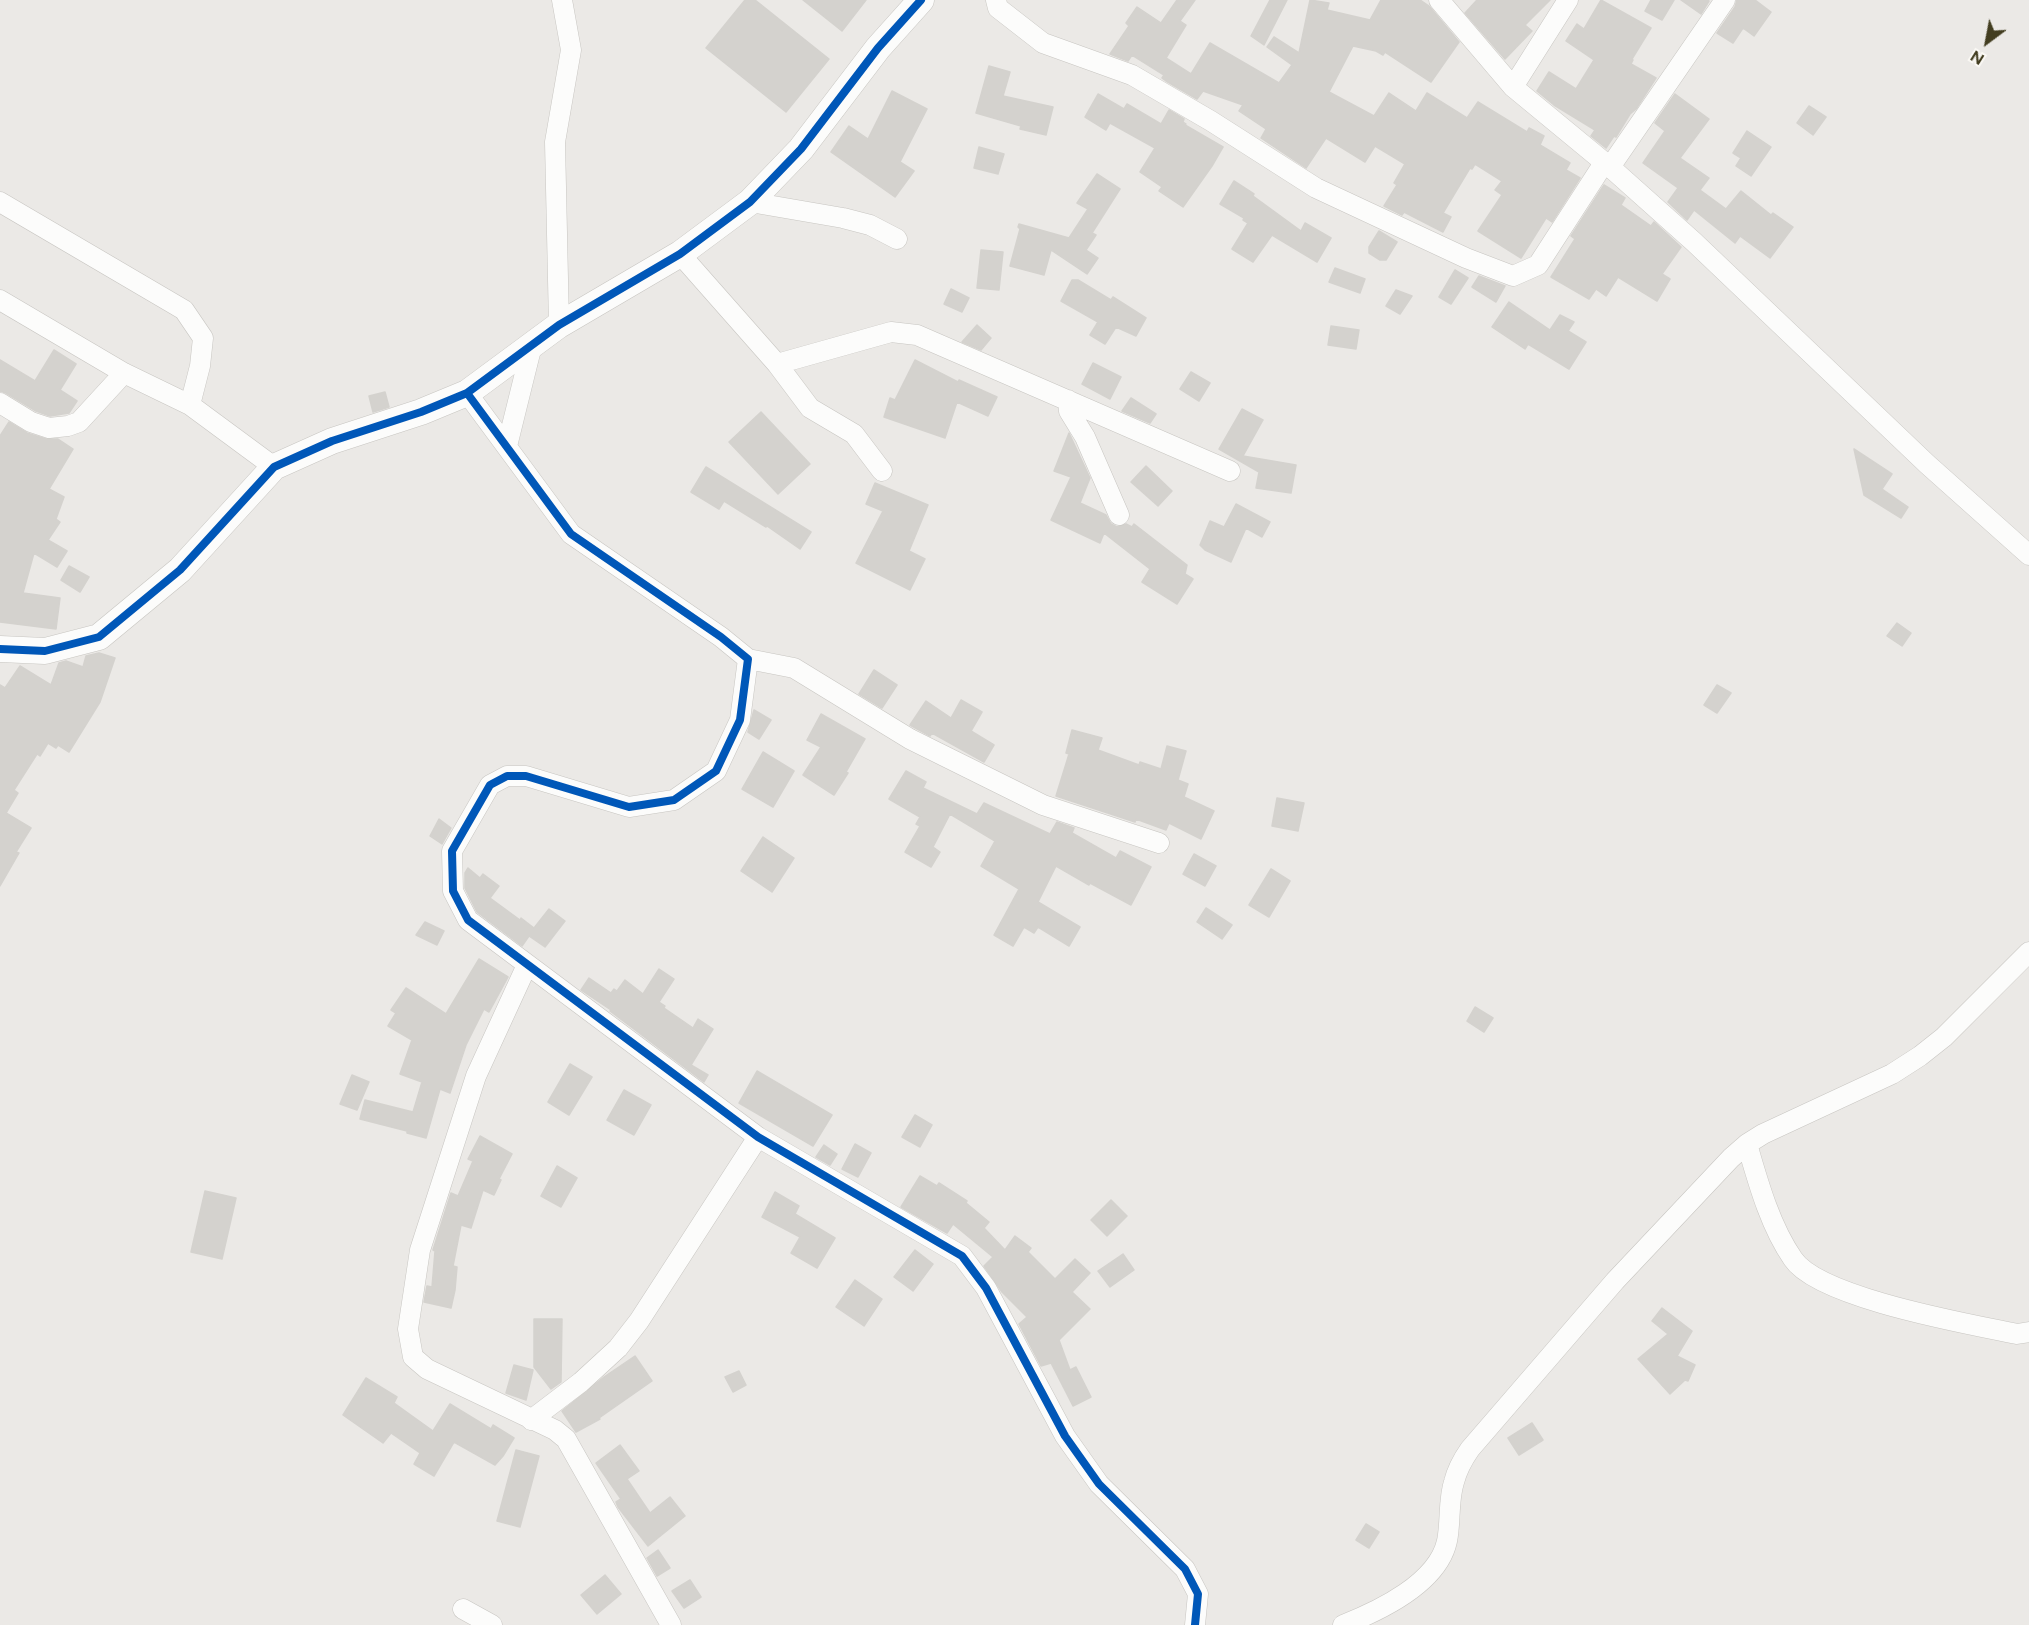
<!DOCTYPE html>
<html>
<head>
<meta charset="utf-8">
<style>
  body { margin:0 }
  #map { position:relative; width:2029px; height:1625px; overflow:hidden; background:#ebe9e6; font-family:Figtree,sans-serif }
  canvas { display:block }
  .north { position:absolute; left:1957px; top:12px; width:60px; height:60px; -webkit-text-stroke:4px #faf8f4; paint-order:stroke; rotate:212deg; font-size:16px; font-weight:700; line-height:24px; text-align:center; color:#423d20 }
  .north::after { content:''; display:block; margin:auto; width:21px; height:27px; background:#423d20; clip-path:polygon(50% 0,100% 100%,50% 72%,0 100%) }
</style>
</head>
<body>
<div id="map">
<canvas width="2029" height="1625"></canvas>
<div class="north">N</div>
</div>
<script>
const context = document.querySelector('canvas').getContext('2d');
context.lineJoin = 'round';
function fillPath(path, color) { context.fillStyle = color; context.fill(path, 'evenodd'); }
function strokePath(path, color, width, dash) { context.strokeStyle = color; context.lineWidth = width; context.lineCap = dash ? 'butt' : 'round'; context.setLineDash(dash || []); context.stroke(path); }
const building = new Path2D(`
  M745,0h10l74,59 -43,53 -80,-64z
  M803,0h63l-24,31z
  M1177,0h18l-15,21 6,4 -20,33 25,16 19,-31 69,40 13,-18 -25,-18 7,-10 25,16 11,-53 19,3 -2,7 43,10 11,-20h39l9,6 30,36 -28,40 -46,-30 -2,3 -7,-4 -23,-5 -24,46 45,24 15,-23 27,18 11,-18 40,25 11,-16 49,30 2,-4 15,8 -4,9 30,18 -4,7 14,8 -28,44 -6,-4 -25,40 -43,-27 24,-36 -7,-5 7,-9 -27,-17 -3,5 -2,-1 -27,45 8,4 -8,15 -39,-20 -2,3 -18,-9 13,-21 -3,-2 11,-19 -30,-18 -10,16 -39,-24 -20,30 -45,-30 5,-9 -27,-18 4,-6 -40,-14 -6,8 -31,-18 -4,-3 2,-3 -32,-20 -4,6 -18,-7 19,-28 -3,-3 11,-16 24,16z
  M1270,0h17l-23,45 -13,-9z
  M1477,0h73l-25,25 7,6 -27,28 -40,-46z
  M1601,0l50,28 -19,31 1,1 -2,4 25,14 -20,31 -6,5 -14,23 -2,-1 -8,12 -15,-12 4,-6 -41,-25 -17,-14 12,-19 27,17 18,-29 -28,-19 11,-17 7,5z
  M1651,0h23l-12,20 -17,-9z
  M1681,0h26l2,1 -8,13z
  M1737,0h18l16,12 -17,24 -11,-8 -10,15 -16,-10 18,-26z
  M989,66l21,6 -7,24 50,11 -7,28 -26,-6 1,-3 -45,-13z
  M892,91l35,18 -27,53 14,9 -19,26 -64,-45 18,-26 19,13z
  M1098,94l26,15 3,-5 34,20 8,-14 15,9 -1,3 3,2 -1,1 38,22 -11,19 -29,41 -24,-16 3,-4 -22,-15 15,-24 -45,-25 -4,7 -21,-13z
  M1675,94l34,25 -29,39 29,20 -9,12 26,19 15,-18 30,24 2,-2 20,14 -23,31 -30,-22 -5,7 -41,-33 -7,10 -19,-18 10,-14 -35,-25 22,-32 -10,-8z
  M1809,106l17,11 -13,18 -16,-12z
  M1747,131l24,16 -20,29 -15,-10 5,-8 -8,-5z
  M979,147l25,7 -6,20 -24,-6z
  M1097,174l23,15 -28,44 4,2 -10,15 12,8 -11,16 -36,-24 -7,25 -34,-9 10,-37 -2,-2 1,-3 50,14 19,-29 -11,-6z
  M1234,181l20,13 -1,2 48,35 4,-8 26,15 -14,24 -45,-27 -19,27 -21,-13 16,-26 -5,-3 1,-2 -24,-14z
  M1604,185l21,13 -4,7 30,21 3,-4 27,25 -19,27 8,5 -13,22 -39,-24 -12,19 -10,-7 -7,10 -38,-22 24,-38 -4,-3z
  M1379,231l18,11 -11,18h-6l-11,-7v-6z
  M981,250l22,2 -4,38 -22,-2z
  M1335,268l30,11 -5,14 -31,-11z
  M1455,270l13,8 -17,26 -12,-7z
  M1479,276l26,10 -9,16 -24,-15z
  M1072,280h6l33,20 2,-3 33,21 -10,18 -20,-9 -11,17 -15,-9 8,-13 -37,-21z
  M951,289l18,9 -7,14 -18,-8z
  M1396,290l16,6 -12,18 -14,-8z
  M1509,302l41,28 10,-15 14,7 -6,9 18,11 -17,27 -41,-25 -3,5 -33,-22z
  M977,325l14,13 -10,12 -19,-8z
  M1331,326l28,4 -3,19 -28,-4z
  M54,350l22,14 -16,26 17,11 -8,12 -19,3 -14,-5 -30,-18 -6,-2v-31l35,21z
  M915,360l43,22 1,-2 38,17 -9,19 -31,-14 -12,36 -61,-21 6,-19 5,2z
  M1093,363l28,14 -11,22 -28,-15z
  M1191,372l19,11 -11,18 -19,-12z
  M385,392l4,15 -16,5 -4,-16z
  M1131,398l25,16 -6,9 -28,-12z
  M1242,409l21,11 -20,36 53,9 -5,28 -35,-5 3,-16 -40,-23z
  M761,412l49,52 -32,30 -49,-52z
  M9,422l18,11 19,6h12l15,10 -24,40 15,8 -8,22 4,3 -12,18 19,11 -10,16 -23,-14 -11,40 37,5 -4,31 -56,-7v-186z
  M1069,433l21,45 -10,25 26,12 5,9 6,3 9,-3 6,3 2,-3 53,41 -2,9 8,5 -16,25 -35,-22 8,-13 -46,-36 -4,10 -49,-23 20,-43 -17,-6z
  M1854,449l38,25 -10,15 26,18 -7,11 -37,-23z
  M1146,466l26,25 -14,15 -27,-24z
  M706,467l105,65 -11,17 -33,-23 -1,1 -42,-26 -5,8 -28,-17z
  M875,483l53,22 -19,46 16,8 -15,31 -54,-27 27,-52 -17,-7z
  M1236,504l34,18 -8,15 -16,-9 -15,34 -26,-12 -5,-5 10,-24 14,6z
  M69,566l20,11 -9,15 -19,-12z
  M1897,623l14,10 -9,13 -15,-10z
  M99,653l16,5 -15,44 -31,50 -11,-7 -2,3 -8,-5 -8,13 -3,-2 -23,36 4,3 -12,20 25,15 -15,24 3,1 -19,33v-201l5,3 15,-22 31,19 8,-22 7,-2 17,6 3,-11z
  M874,670l23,15 -15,23 -23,-14z
  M1717,685l14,8 -14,20 -13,-8z
  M961,700l21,12 -11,19 23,14 -10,17 -52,-29 -2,3 -20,-11 16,-24 25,17z
  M754,710l17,10 -12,19 -11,-7z
  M821,714l44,25 -19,33 2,1 -14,22 -31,-20 18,-28 -14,-7z
  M1072,730l30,8 -4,12 41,15 1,-3 21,7 6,-23 19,5 -8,29 10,4 -4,13 30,14 -13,28 -32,-16 -3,7 -30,-11 -1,3 -79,-26 13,-42 -3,-1z
  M763,752l31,19 -21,36 -31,-18z
  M906,771l20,11 -3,6 54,26 7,-11 66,31 7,-12 17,6 -2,5 44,25 4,-7 31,16 -20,38 -41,-22 -1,2 -33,-19 -18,36 42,25 -11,19 -31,-19 -4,6 -10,-6 -11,19 -19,-11 25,-46 -38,-23 14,-25 -45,-27 -17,33 7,5 -9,15 -26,-15 15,-26 -4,-2 4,-7 -31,-18z
  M1277,798l27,5 -6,28 -26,-5z
  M439,819l12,9 -9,16 -12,-8z
  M763,837l31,21 -22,34 -31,-21z
  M1194,854l22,12 -11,20 -22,-12z
  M468,868l12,10 3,-4 16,12 -9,12 30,22 1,-2 13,10 15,-19 16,12 -20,26 -16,-11 -7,10 -45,-34 -12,-24v-15z
  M1271,869l19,12 -21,36 -20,-12z
  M1206,908l26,17 -10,14 -25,-17z
  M425,922l19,9 -7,14 -21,-10z
  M479,959l29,18 -19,35 -5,-3 -18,36 -16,48 -10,-4 -14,49 -19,-5v-2l-47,-12 5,-19 48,12 9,-30 -22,-8 12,-34 -24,-14 8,-13 -5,-3 15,-22 40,26z
  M659,969l15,10 -15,23 6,4 -1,2 29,20 5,-9 15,10 -22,36 17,10 -4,7 -94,-71 1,-1 -30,-20 8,-12 22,15 3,-4 3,2 8,-11 18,14z
  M1475,1007l18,11 -9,14 -17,-11z
  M570,1064l22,13 -23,38 -21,-13z
  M757,1071l75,44 -19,31 -74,-43z
  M352,1075l17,7 -12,28 -17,-6z
  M624,1090l27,15 -17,30 -27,-15z
  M915,1115l17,10 -12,22 -18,-10z
  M480,1136l32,18 -13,25 2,1 -7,15 -11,-5 -12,38 -10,-3 -8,41 4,1 -2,23 -4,18 -27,-6 3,-16 5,1 3,-36 -2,-1 18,-57 7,3 15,-35 -5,-2z
  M855,1144l16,9 -13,24 -16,-8z
  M824,1145l13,9 -7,11 -14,-8z
  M557,1166l20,12 -16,29 -20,-11z
  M920,1176l17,10 2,-3 28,18 -1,2 23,19 -5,6 21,22 10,-14 16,12 -3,4 27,27 20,-20 15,14 -18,19 18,17 -31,31 11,30 6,-3 15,30 -18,9 -22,-43 -10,3 -22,-42 8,-7 -25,-25 -18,-26 9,-9 -40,-33 -6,9 -46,-26z
  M205,1191l31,7 -14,61 -31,-7z
  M775,1192l24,14 -4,8 40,24 -18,30 -26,-15 9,-16 -38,-20z
  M1111,1200l16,16 -20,20 -16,-16z
  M915,1250l18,14 -20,27 -19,-14z
  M1123,1254l11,16 -24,17 -12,-16z
  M855,1280l27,19 -18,27 -28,-19z
  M1662,1308l30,23 -15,25 18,9 -7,16 -3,-1 -15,14 -32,-35 30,-25 -16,-13z
  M534,1319h28l-1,63 -10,7 -17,-22z
  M635,1356l17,25 -53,37 1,1 -24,13 -14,-21 42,-34z
  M514,1365l19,5 -7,30 -20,-7z
  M739,1371l7,14 -13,7 -8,-15z
  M366,1378l31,19 -3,6 39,28 17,-27 41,25 2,-4 21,13 -11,18 -8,9 -41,-23 -20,34 -20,-12 6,-11 -29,-20 -8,10 -40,-28z
  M1532,1423l11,17 -24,15 -11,-17z
  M620,1445l19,26 -12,8 23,34 20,-16 15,19 -37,30 -30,-39 -2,-5 5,-3 -25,-36z
  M516,1450l23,6 -19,71 -23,-6z
  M1366,1524l13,8 -10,16 -13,-8z
  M658,1550l12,18 -13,8 -10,-18z
  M605,1575l16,19 -24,20 -16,-19z
  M690,1580l11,17 -17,11 -12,-17z`);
fillPath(building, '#d4d2ce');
strokePath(building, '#d4d2ce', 1.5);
const minor = new Path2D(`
  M996,0l2,8 45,35 89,32 79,46 105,67 150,70 47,18 25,-11 66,-102
  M1439,0l74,87 97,80 84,75 233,222 102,91
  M1513,87l55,-87
  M1610,167l115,-167
  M0,202l184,108 19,28 -3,28 -10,39
  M750,202l93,16 27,7 27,14
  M680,254l97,110 114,-32 26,3 313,136
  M0,300l124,73 66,32 84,62
  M559,325l-4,-183 16,-92 -9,-50
  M777,364l33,44 44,26 28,37
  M467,393l104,141 150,103 27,22 -8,61 -24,51 -42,29 -45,7 -103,-31h-19l-17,9 -38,66 1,40 15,29 290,217 204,119 24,32 79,148 34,48 86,85 13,25 -3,31
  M1068,400l1,11 16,26 34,78
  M0,403l31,19 18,6 19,-2 11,-4 45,-49
  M507,446l25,-101
  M748,659l46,9 116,71 133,66 116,38
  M527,965l-51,111 -56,174 -12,79 5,28 14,12 128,61 11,9 105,186
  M1747,1144c11,38 23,82 46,115 26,39 176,65 224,75l12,-2
  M531,1420l50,-38 37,-34 21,-27 119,-184
  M463,1609l29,16
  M1343,1625c36,-14 95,-42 104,-84 4,-19 1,-41 7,-59 3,-12 9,-23 16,-33l145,-168 116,-123 16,-14 16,-10 129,-60 28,-18 24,-19 85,-85`);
const tertiary = new Path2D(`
  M0,649l45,2 54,-14 81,-67 94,-103 58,-26 89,-29 46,-19 92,-68 121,-71 70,-52 51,-53 77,-101 43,-48`);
strokePath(minor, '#c7c5c1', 21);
strokePath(tertiary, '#c7c5c1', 27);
strokePath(minor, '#fcfcfb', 20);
strokePath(tertiary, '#fcfcfb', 26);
strokePath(new Path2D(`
  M467,393l104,141 150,103 27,22 -8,61 -24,51 -42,29 -45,7 -103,-31h-19l-17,9 -38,66 1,40 15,29 290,217 204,119 24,32 79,148 34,48 86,85 13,25 -3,31
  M0,649l45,2 54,-14 81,-67 94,-103 58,-26 89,-29 46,-19 92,-68 121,-71 70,-52 51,-53 77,-101 43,-48`), '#0057b8', 8);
</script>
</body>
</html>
